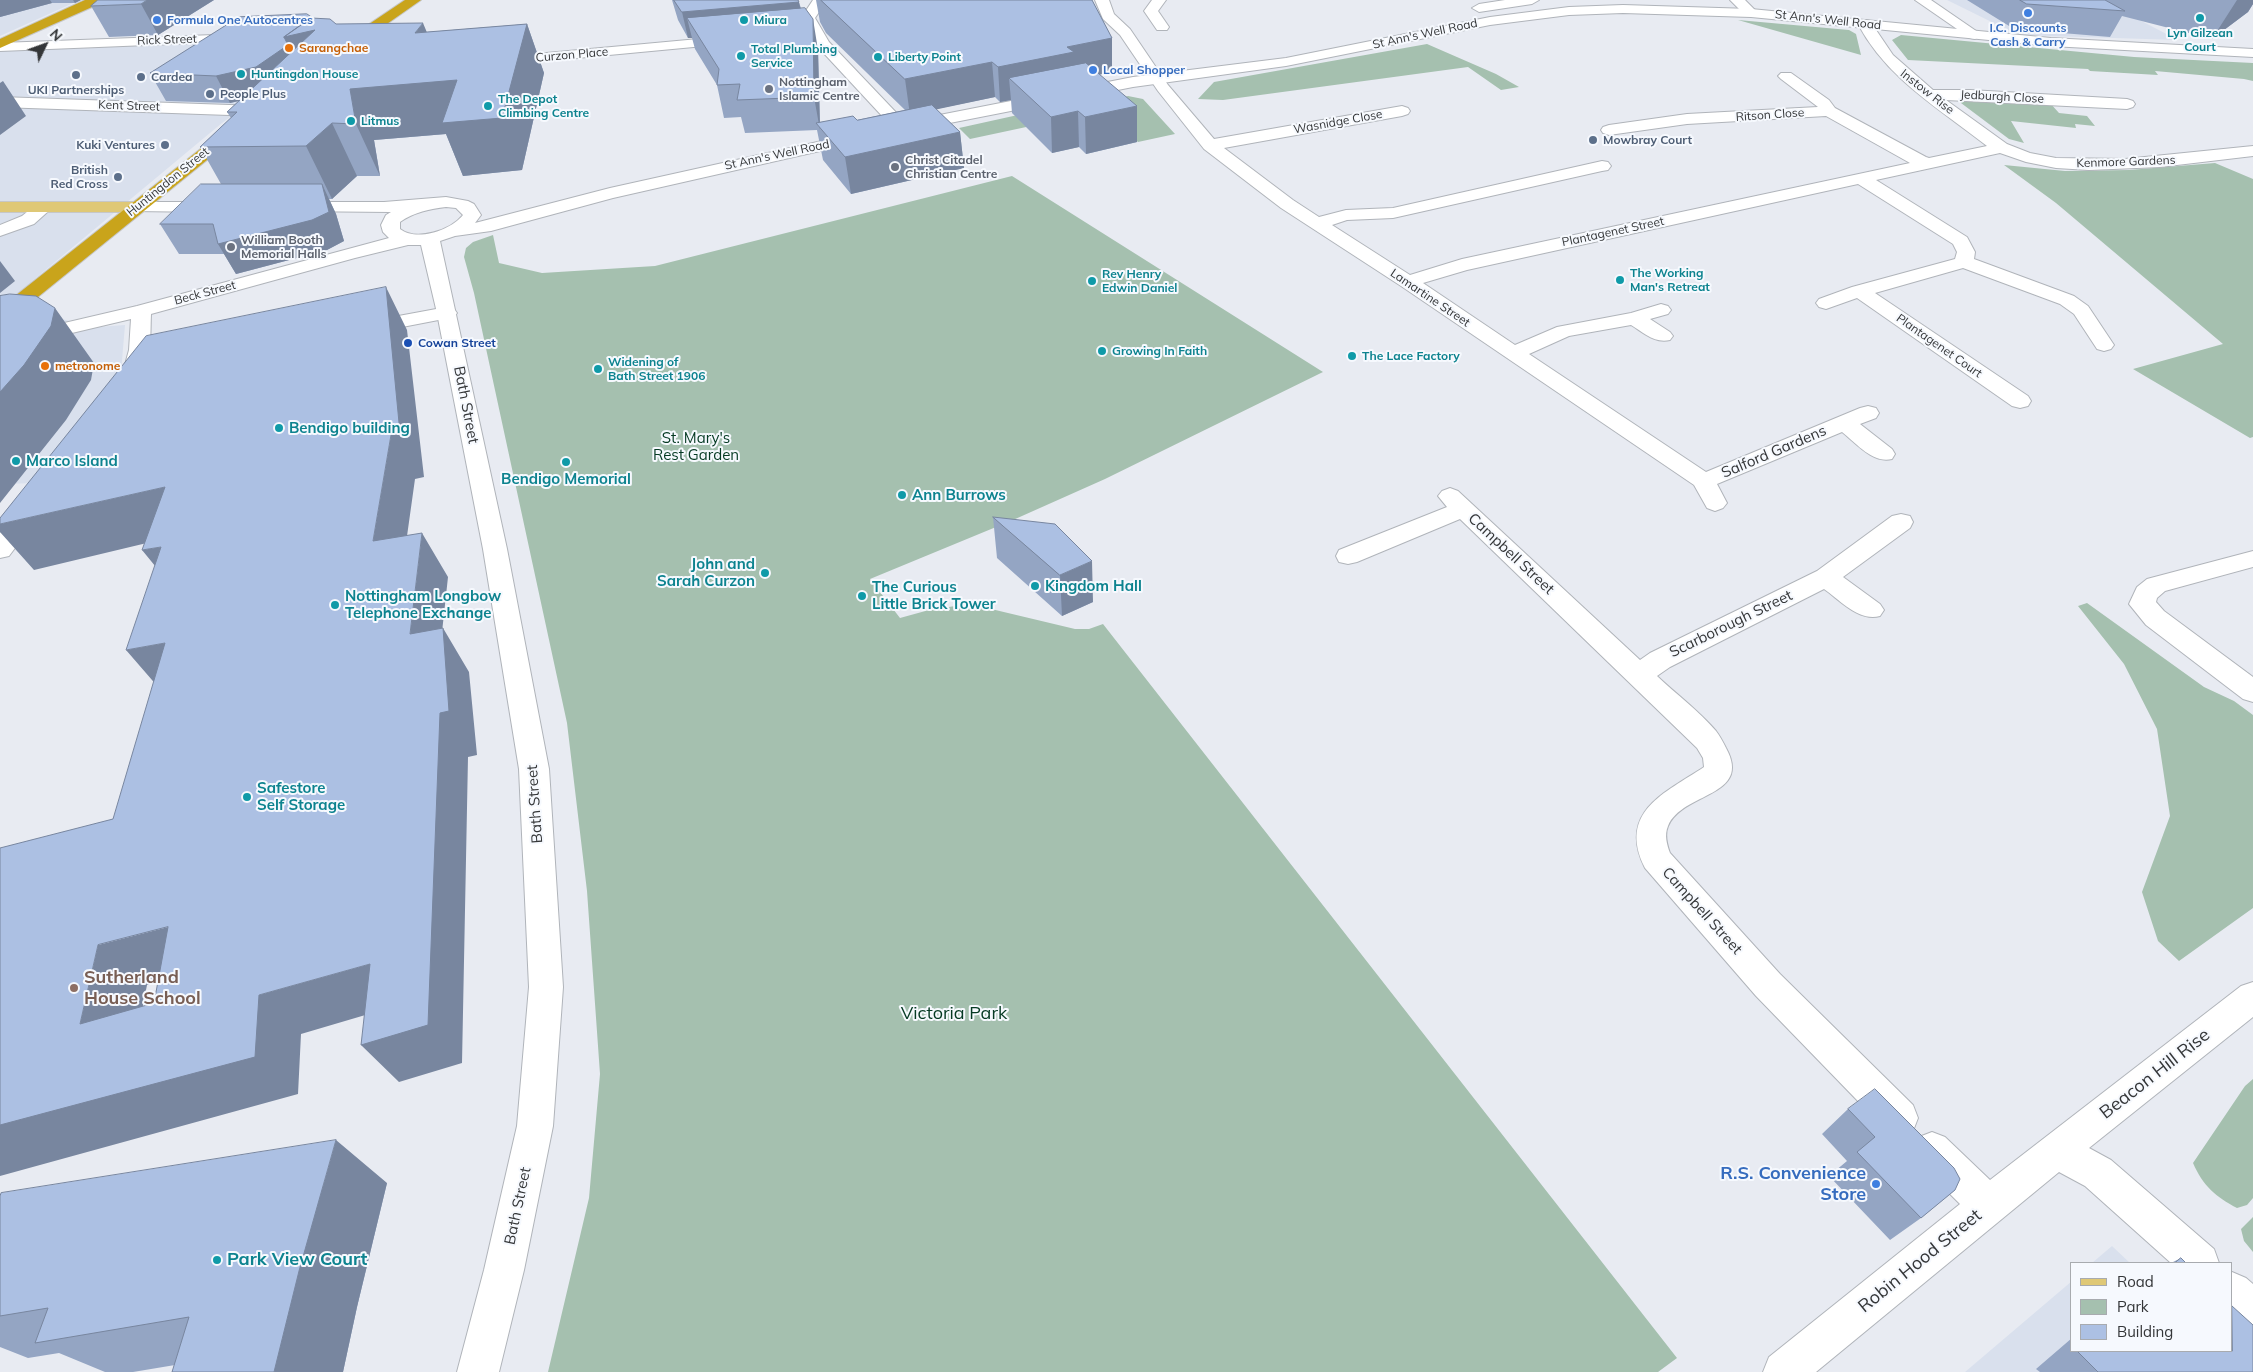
<!DOCTYPE html>
<html>
<head>
<meta charset="utf-8">
<style>
  body { margin:0 }
  #map { position:relative; width:2253px; height:1372px; overflow:hidden; background:#e8ebf2; font-family:Mulish,sans-serif }
  canvas { display:block }
  .legend { position:absolute; left:2070px; top:1262px; width:162px; height:90px; box-sizing:border-box; background:#f6f9fe; border:1px solid #a8abaf; margin:0; padding:6px 9px; list-style:none; font-size:15px; color:#343638 }
  .legend li { display:flex; align-items:center; gap:10px; height:25px }
  .legend b { width:25px; border:1px solid #a8abaf }
  .north { position:absolute; left:20px; top:20px; width:50px; height:50px; -webkit-text-stroke:4px #f6f9fe; paint-order:stroke; rotate:48deg; font-size:14px; font-weight:700; line-height:20px; text-align:center; color:#343638 }
  .north::after { content:''; display:block; margin:auto; width:18px; height:22px; background:#343638; clip-path:polygon(50% 0,100% 100%,50% 72%,0 100%) }
</style>
</head>
<body>
<div id="map">
<canvas width="2253" height="1372"></canvas>
<ul class="legend">
<li><b style="height:6px;background:#dfc876"></b>Road</li>
<li><b style="height:14px;background:#a5c0af"></b>Park</li>
<li><b style="height:14px;background:#acc0e3"></b>Building</li>
</ul>
<div class="north">N</div>
</div>
<script>
const context = document.querySelector('canvas').getContext('2d');
context.lineJoin = 'round';
function fillPath(path, color) { context.fillStyle = color; context.fill(path, 'evenodd'); }
function strokePath(path, color, width, dash) { context.strokeStyle = color; context.lineWidth = width; context.lineCap = dash ? 'butt' : 'round'; context.setLineDash(dash || []); context.stroke(path); }
function drawText(font, color, halo, rows, align = 'center') {
  context.font = font + ' Mulish,sans-serif'; context.lineWidth = 4; context.setLineDash([]); context.textBaseline = 'middle'; context.strokeStyle = halo; context.fillStyle = color; for (const [text, x, y, turn = 0] of rows) {
    context.save(); context.translate(x, y); context.rotate((+turn || 0) * Math.PI / 180); context.textAlign = isNaN(turn) ? turn : align; if (halo) context.strokeText(text, 0, 0); context.fillText(text, 0, 0); context.restore();
  }
}
fillPath(new Path2D(`
  M0,0h80l-80,36z
  M1947,0h154l77,40 -160,-5z
  M330,38l5,3 -113,82 -191,159 8,32 58,13 28,-2 -5,59 -82,99 -38,1v-433z
  M2112,1246l18,17h-38z
  M2072,1281v70l178,21h-285z`), '#d9e0ed');
fillPath(new Path2D(`
  M1738,20l111,10 7,4 5,21z
  M1901,35l233,22 119,6v18l-9,-2 -89,-8 3,4 -68,-4 -2,-2 -180,-9 -16,-20z
  M1427,44l69,30 23,13 -18,3 -33,-23 -245,33 -25,-1 16,-17z
  M1128,96l15,3 32,35 -37,8 -38,-34 17,-9z
  M1957,100l93,3 9,10 28,3 8,10 -20,-2 1,4 -65,-7 13,22 -15,-4z
  M1054,107l-9,16 -75,16 -11,-11z
  M2215,163l38,16v258l-3,1 -117,-69 90,-25 -167,-141 -52,-38 61,6 64,-1z
  M1012,176l311,196 -218,107 -92,41 -143,59 30,39 29,-8 33,-5 25,3 88,21h14l14,-5 574,734 -19,14h-1110l41,-174 11,-124 -13,-183 -20,-168 -93,-430 -10,-36 2,-9 7,-6 20,-7 6,28 43,10 113,-7z
  M2087,603l117,84 30,14 19,14v193l-74,53 -21,-20 -16,-49 28,-76 -13,-87 -33,-65 -46,-58z
  M2253,1079v119l-6,7 -10,3c-21,-11 -34,-22 -44,-45l52,-77z
  M2253,1217v35l-9,-11 -3,-12z`), '#a5c0af');
const street = new Path2D(`
  M813,0h14l-12,18 14,24 79,83 2,3 -2,3h-12l-78,-84 -17,-29z
  M1095,0h14l5,14 16,15 38,56 46,54 188,-33 6,2 2,3 -2,3 -6,2 -178,32 69,52 26,17 27,-7 47,-2 209,-47 6,1 3,4 -3,4 -6,1 -209,47 -46,2 -15,5 78,50 52,-16 448,-96 -84,-47 -139,8 -78,11 -6,-2 -2,-3 2,-3 6,-2 78,-11 131,-7 -37,-28 -3,-3 3,-3h10l38,27 6,8 91,49 3,1 58,-12c-47,-37 -100,-67 -129,-122l7,-4 5,1 23,34 40,35h37l157,9 6,2 2,3 -2,3 -6,2 -181,-9 61,44 23,9 26,5 69,1 128,-13v10l-93,11 -71,3 -33,-2 -30,-6 -26,-9 -124,27 91,57 8,15 -1,7 100,37 14,10 26,39 -3,4 -7,2 -7,-2 -23,-35 -14,-10 -97,-36 -88,25 153,103 3,5 -3,5 -8,2 -8,-2 -155,-108 -31,11 -7,-2 -3,-4 3,-4 33,-12 103,-28 2,-7 -4,-8 -95,-60 -391,86 -44,13 92,62 42,-18 74,-14 30,-9 7,2 3,4 -3,4 -18,5 20,13 3,4 -3,4c-15,4 -27,-8 -39,-15l-62,11 -40,18 177,118 154,-64 8,-2 8,2 3,5 -3,5 -16,6 32,25 3,5 -3,5c-19,5 -36,-16 -50,-27l-125,52 10,19 -4,5 -8,3 -8,-3 -13,-23 -293,-199 -120,-78 -77,-59 -46,-58 -38,-56 -17,-16z
  M1152,0h14l-8,11 11,16 -2,3h-10l-13,-19z
  M1505,0h34l-7,4 -53,8 -7,-4 7,-4z
  M1730,0h15l13,13 -2,3h-10z
  M1915,0h16l51,35 -7,4 -5,-1z
  M241,34l5,1 2,3 -2,3 -246,10v-8z
  M731,36l5,1 2,3 -2,3 -233,22 -5,-1 -2,-3 2,-3 5,-1z
  M0,97l258,9 6,2 2,3 -2,3 -6,2 -258,-9z
  M44,202l6,1 3,4 -19,17 -34,12v-11l22,-9 16,-13z
  M447,307l7,2 3,4 -3,4 -88,17 -7,-2 -3,-4 3,-4 7,-2z
  M1450,488l8,3 182,169 10,-7 167,-82 75,-55 9,-2 9,2 3,6 -3,6 -67,49 37,27 4,6 -4,6c-21,6 -40,-16 -56,-27l-154,78 -13,9c19,18 42,35 59,55 4,5 7,11 10,17 27,49 -44,44 -58,78 -4,9 -1,19 2,27l110,121 133,131 5,13 -5,13 -13,5 -13,-5 -131,-135 -111,-128c-28,-56 20,-75 59,-101l-1,-9 -6,-10 -237,-229 -103,43 -9,2 -9,-2 -3,-6 3,-6 108,-43 -9,-11 4,-5z
  M2253,551v16l-88,24 -8,7 -1,4 8,9 89,66v25l-10,-3 -97,-74 -17,-21 8,-17 10,-8z
  M2253,982v35l-164,131 22,12 103,89 5,14h-48l-86,-77 -26,-14 -243,200h-53l6,-15 191,-153 -41,-41 -5,-13 5,-13 13,-5 13,5 45,43 251,-194z
  M2232,1272l14,6 7,6v47l-14,-6 -7,-6z`);
const secondary = new Path2D(`
  M1623,5l128,4 300,29 202,11v8l-202,-11 -300,-29 -128,-4 -54,2 -79,10 -204,41 -153,21 -224,44 -6,-2 -2,-3 2,-3 6,-2 224,-44 153,-19 204,-41 79,-10z
  M858,133l6,2 2,3 -2,3 -251,57 -122,33 -36,5 -15,5 67,308 42,220 14,218 -10,139 -29,144 -25,102h-42l27,-102 33,-144 12,-139 -10,-218 -36,-220 -46,-236 -16,-68h-13l-53,13 -204,56c-1,22 1,51 -11,70l-8,1 -8,-1 -3,-5 8,-29 2,-31 -131,31v-12l137,-32 252,-68 -6,-6 -2,-7 5,-10 5,-3 -102,-1 -3,-4 3,-4 6,-1h89l62,-5 22,4 6,3 7,11 -6,8 135,-35zM446,207l10,1 7,7c-12,15 -46,27 -63,14v-7c14,-10 30,-13 46,-15z
  M137,202h78l6,1 3,4 -3,4 -6,1 -84,-1 -3,-4 3,-4z
  M30,504l8,3 4,5 -33,44 -9,2v-25l22,-26z`);
const primary = new Path2D(`
  M0,202h137l6,1 3,4 -3,4 -6,1h-137z`);
const highway = new Path2D(`
  M85,0h18l-2,3 -101,45v-9z
  M405,0h16l-67,47h-10l-2,-3 2,-3z
  M233,126l6,2 2,3 -2,3 -232,188 -7,2v-16l227,-180z`);
strokePath(street, '#b0b4ba', 2);
strokePath(secondary, '#b0b4ba', 2);
strokePath(primary, '#c6c7c7', 2);
strokePath(highway, '#c6c7c7', 2);
fillPath(street, '#fff');
fillPath(secondary, '#fff');
fillPath(primary, '#dfc876');
fillPath(highway, '#c9a41b');
fillPath(new Path2D(`
  M0,0h81l-6,3h-23l-52,14z
  M214,0l-56,35 -49,2 -18,-31z
  M672,0h126l3,8 17,42 2,72 37,-2 48,-10 -79,-77 -6,-11 -4,-22h276l20,38v34l-12,2 37,68 -51,12 -7,-7 -27,6 -40,-40 -1,-13 -11,2 -5,-5 -59,12 24,23 4,36 -113,26 -28,-34 -6,-30 -72,3 -4,-16 -17,1 -7,-33 -22,-36 -3,-11h-4l-10,-18z
  M1967,0h286v4l-5,8 -36,27 -90,-23 -12,21 -96,-8z
  M313,18l23,6 91,8 100,-8 17,49 -22,97 -59,6 -17,-42 -72,6 6,36h-23l-25,23h-3l7,15 8,27 -17,9 -91,24 -12,-20h-45l-19,-30 61,-40 -21,-37 31,-29 -4,-6 12,-11 -9,2 -64,-2 -16,-28z
  M993,517l100,85 -31,14 -65,-58z
  M1848,1109l107,81 -34,28 -31,22 -61,-64 18,-15 -25,-27z
  M387,1183l-30,124 -14,65h-171l3,-7 -42,7h-28l-46,-19 -31,5 -28,-11v-151z
  M2181,1258l5,5h-15z
  M2072,1338v13h160l21,21h-213l-4,-3z`), '#94a5c3');
fillPath(new Path2D(`
  M0,0h50l2,3 -52,14z
  M73,0h8l-6,3z
  M147,0h67l-56,35 -17,-31z
  M2237,0h16v4l-5,8 -36,27z
  M799,2l5,25 -117,-9 5,20h-4l-6,-26z
  M813,19l5,31 2,80 -6,-33z
  M423,23l20,48 84,-47 17,49 -22,97 -59,6 -17,-42 -72,6 6,36 -24,-52 -6,-35 65,-56z
  M319,24l12,26 -62,44 -39,9 -14,-27 68,-39z
  M1112,38v34l-38,8 -65,-2 2,22 -11,2 -2,-35 69,-20z
  M992,62l3,35 -85,18 -5,-36z
  M3,81l23,35 -26,19v-52z
  M1137,106v36l-51,12 -1,-37z
  M1078,111l1,36 -27,6 -1,-36z
  M332,123l25,53 -25,23 -26,-53z
  M960,132l4,36 -113,26 -6,-37z
  M322,184l14,30 8,27 -17,9 -91,24 -18,-30z
  M0,261l15,20 -15,12z
  M386,287l21,43 17,147 -9,2 -15,107 -27,-45 18,-106z
  M55,308l39,55 -3,17 -25,40 -66,83v-111z
  M165,487l32,44 -163,39 -34,-38v-8z
  M422,533l26,44 -11,101 -27,-44z
  M161,547l17,47 -36,-44z
  M1092,561l1,41 -31,14 -2,-41z
  M443,628l26,44 8,83 -9,2 -6,306 -63,19 -38,-37z
  M165,643v52l-39,-45z
  M168,927l44,40 -65,18 -15,76 -52,-37 18,-79z
  M370,964l36,39 -105,31 -3,60 -298,82v-51l259,-130z
  M336,1140l51,43 -30,124 -14,65h-69l25,-101z`), '#78869f');
const building = new Path2D(`
  M98,0h49l-6,4 -50,2z
  M674,0h124l1,2 -117,10z
  M821,0h271l20,38 -45,9 7,5 -76,15 -6,-5 -87,17z
  M2020,0h85l20,11 -98,-7z
  M805,8l8,11 1,78 -77,3 3,-16 -23,1 2,-16 -32,-51z
  M307,14l6,4h-2l-27,19 4,8 -32,22 -40,9 -66,-3 89,-56z
  M311,18l19,1 6,5 87,-1 -8,10 112,-9 -25,94 -60,5 15,-43 -107,9 6,35 -24,-1 -26,23 -106,1 37,-35h-10l88,-82 -31,7z
  M1086,63l51,43 -52,11 -7,-6 -27,6 -42,-39z
  M932,105l28,27 -115,25 -29,-34 37,-7 4,4z
  M201,184h121l7,28 -17,8 -94,24 -5,-20h-53z
  M386,287l14,146 -9,2 -18,106 49,-8 -12,101 33,-6 6,83 -9,2 -12,312 -67,20 9,-81 -111,31 -4,62 -255,68v-277l113,-29 52,-176 -39,7 35,-103 -19,3 23,-63 -165,37v-6l146,-182zM168,927l-14,76 -74,21 18,-79z
  M10,294l26,2 19,12 -4,18 -27,39 -24,27v-96z
  M993,517l62,7 37,37 -32,14z
  M1875,1089l79,79 6,11 -5,11 -34,28 -64,-66 18,-15 -27,-28z
  M336,1140l-37,131 -25,101h-102l17,-55 -154,26 13,-35 -48,8v-120l1,-3z
  M2181,1258l5,5h-11z
  M2232,1306l21,19v47h-155l-21,-21h155z`);
fillPath(building, '#acc0e3');
strokePath(building, '#78869f', 1);
for (const [x, y, r, color] of [
  [2028,13,5,"#3f7fe0"],
  [2200,18,5,"#0f9aa8"],
  [157,20,5,"#3f7fe0"],
  [744,20,5,"#0f9aa8"],
  [289,48,5,"#e8710a"],
  [741,56,5,"#0f9aa8"],
  [878,57,5,"#0f9aa8"],
  [1093,70,5,"#3f7fe0"],
  [241,74,5,"#0f9aa8"],
  [76,75,5,"#5c6f8a"],
  [141,77,5,"#5c6f8a"],
  [769,89,5,"#6b7280"],
  [210,94,5,"#5c6f8a"],
  [488,106,5,"#0f9aa8"],
  [351,121,5,"#0f9aa8"],
  [1593,140,5,"#5c6f8a"],
  [165,145,5,"#5c6f8a"],
  [895,167,5,"#6b7280"],
  [118,177,5,"#5c6f8a"],
  [231,247,5,"#6b7280"],
  [1620,280,5,"#0f9aa8"],
  [1092,281,5,"#0f9aa8"],
  [408,343,5,"#1a4fb4"],
  [1102,351,5,"#0f9aa8"],
  [1352,356,5,"#0f9aa8"],
  [45,366,5,"#e8710a"],
  [598,369,5,"#0f9aa8"],
  [279,428,5,"#0f9aa8"],
  [16,461,5,"#0f9aa8"],
  [566,462,5,"#0f9aa8"],
  [902,495,5,"#0f9aa8"],
  [765,573,5,"#0f9aa8"],
  [1035,586,5,"#0f9aa8"],
  [862,596,5,"#0f9aa8"],
  [335,605,5,"#0f9aa8"],
  [247,797,5,"#0f9aa8"],
  [74,988,5,"#8d6e63"],
  [1876,1184,5,"#3f7fe0"],
  [217,1260,5,"#0f9aa8"]
]) { const dot = new Path2D(); dot.arc(x, y, r, 0, 2 * Math.PI); context.fillStyle = color; context.fill(dot); strokePath(dot, '#f6f9fe', 2); }
drawText('bold 12px', '#366cbe', '#f6f9fe', [
  ["Formula One Autocentres",167,20],
  ["I.C. Discounts",2028,28,"center"],
  ["Cash & Carry",2028,42,"center"],
  ["Local Shopper",1103,70]
], 'left');
drawText('bold 12px', '#0d838f', '#f6f9fe', [
  ["Miura",754,20],
  ["Lyn Gilzean",2200,33,"center"],
  ["Court",2200,47,"center"],
  ["Total Plumbing",751,49],
  ["Service",751,63],
  ["Liberty Point",888,57],
  ["Huntingdon House",251,74],
  ["The Depot",498,99],
  ["Climbing Centre",498,113],
  ["Litmus",361,121],
  ["The Working",1630,273],
  ["Man's Retreat",1630,287],
  ["Rev Henry",1102,274],
  ["Edwin Daniel",1102,288],
  ["Growing In Faith",1112,351],
  ["The Lace Factory",1362,356],
  ["Widening of",608,362],
  ["Bath Street 1906",608,376]
], 'left');
drawText('12px', '#343638', '#f6f9fe', [
  ["St Ann's Well Road",1828,20,6],
  ["St Ann's Well Road",1425,34,-12],
  ["Rick Street",167,40,-2],
  ["Curzon Place",572,55,-5],
  ["Instow Rise",1927,92,38],
  ["Jedburgh Close",2002,97,3],
  ["Kent Street",129,106,2],
  ["Ritson Close",1770,115,-4],
  ["Wasnidge Close",1338,122,-10],
  ["St Ann's Well Road",777,155,-12],
  ["Kenmore Gardens",2126,162,-2],
  ["Huntingdon Street",168,182,-39],
  ["Plantagenet Street",1613,232,-12],
  ["Beck Street",205,293,-15],
  ["Lamartine Street",1430,298,34],
  ["Plantagenet Court",1939,346,35]
]);
drawText('bold 12px', '#c56008', '#f6f9fe', [
  ["Sarangchae",299,48],
  ["metronome",55,366]
], 'left');
drawText('bold 12px', '#4e5e75', '#f6f9fe', [
  ["Cardea",151,77],
  ["UKI Partnerships",76,90,"center"],
  ["People Plus",220,94],
  ["Mowbray Court",1603,140],
  ["Kuki Ventures",155,145,"right"],
  ["British",108,170,"right"],
  ["Red Cross",108,184,"right"]
], 'left');
drawText('bold 12px', '#5b616d', '#f6f9fe', [
  ["Nottingham",779,82],
  ["Islamic Centre",779,96],
  ["Christ Citadel",905,160],
  ["Christian Centre",905,174],
  ["William Booth",241,240],
  ["Memorial Halls",241,254]
], 'left');
drawText('bold 12px', '#164399', '#f6f9fe', [
  ["Cowan Street",418,343]
], 'left');
drawText('15px', '#343638', '#f6f9fe', [
  ["Bath Street",466,405,79],
  ["Salford Gardens",1774,452,-23],
  ["Campbell Street",1511,554,43],
  ["Scarborough Street",1731,624,-26],
  ["Bath Street",535,804,-94],
  ["Campbell Street",1702,911,48],
  ["Bath Street",518,1206,-78]
]);
drawText('bold 15px', '#0d838f', '#f6f9fe', [
  ["Bendigo building",289,428],
  ["Marco Island",26,461],
  ["Bendigo Memorial",566,479,"center"],
  ["Ann Burrows",912,495],
  ["John and",755,564,"right"],
  ["Sarah Curzon",755,581,"right"],
  ["Kingdom Hall",1045,586],
  ["The Curious",872,587],
  ["Little Brick Tower",872,604],
  ["Nottingham Longbow",345,596],
  ["Telephone Exchange",345,613],
  ["Safestore",257,788],
  ["Self Storage",257,805]
], 'left');
drawText('15px', '#053a23', '#f6f9fe', [
  ["St. Mary's",696,438],
  ["Rest Garden",696,455]
]);
drawText('bold 18px', '#785e54', '#f6f9fe', [
  ["Sutherland",84,978],
  ["House School",84,999]
], 'left');
drawText('18px', '#053a23', '#f6f9fe', [
  ["Victoria Park",954,1014]
]);
drawText('18px', '#343638', '#f6f9fe', [
  ["Beacon Hill Rise",2155,1074,-38],
  ["Robin Hood Street",1920,1261,-39]
]);
drawText('bold 18px', '#366cbe', '#f6f9fe', [
  ["R.S. Convenience",1866,1174],
  ["Store",1866,1195]
], 'right');
drawText('bold 18px', '#0d838f', '#f6f9fe', [
  ["Park View Court",227,1260]
], 'left');
</script>
</body>
</html>
